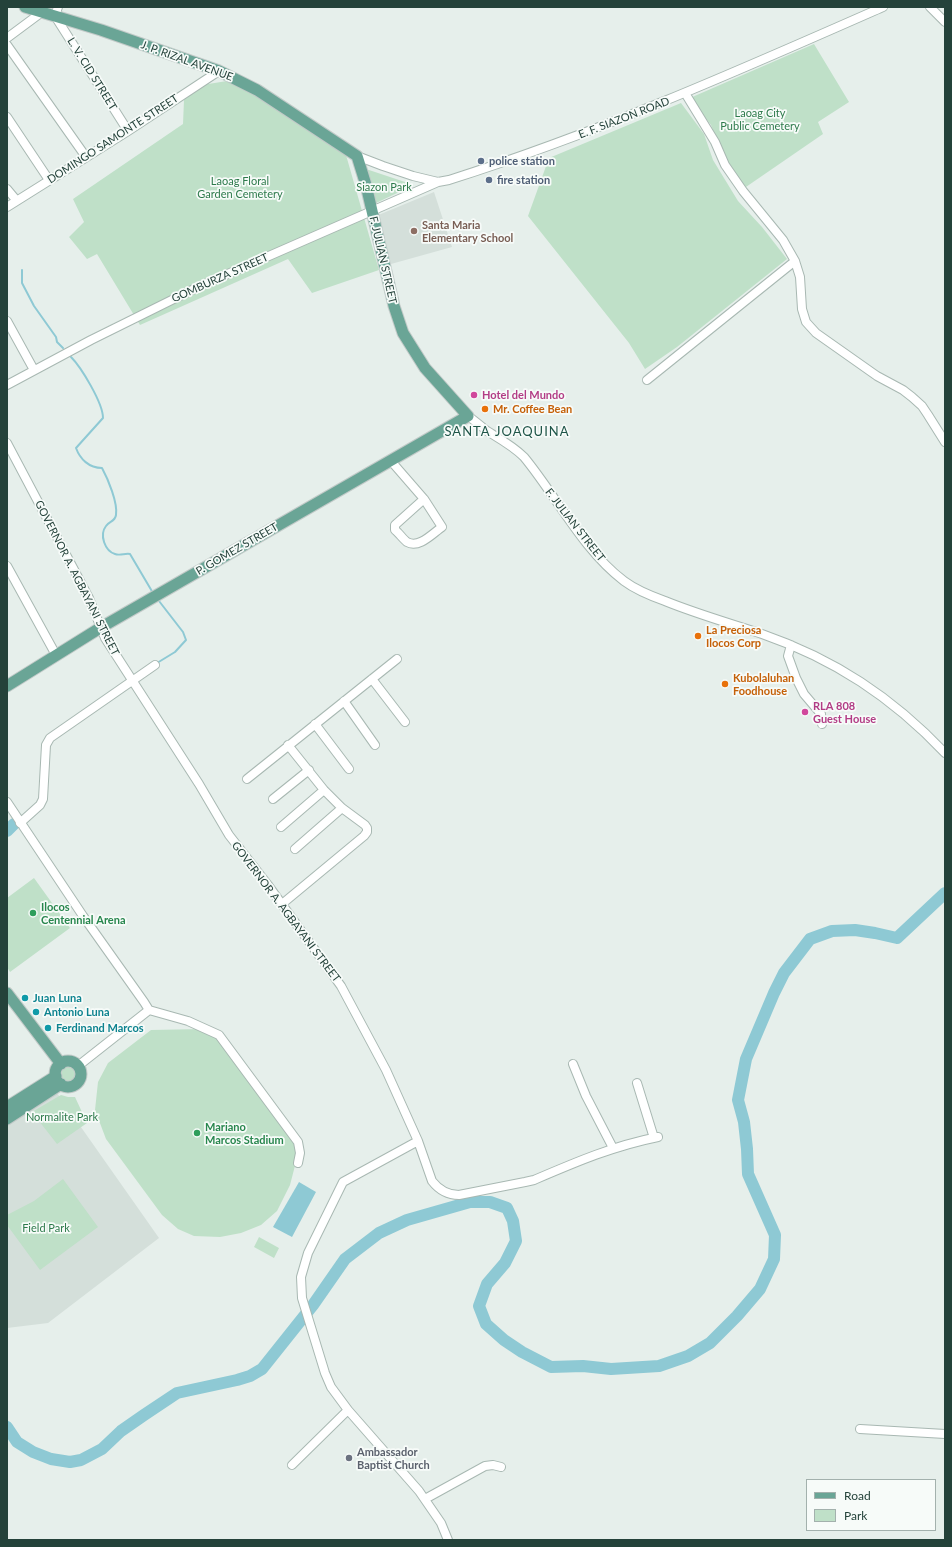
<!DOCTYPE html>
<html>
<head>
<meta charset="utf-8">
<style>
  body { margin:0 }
  #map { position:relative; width:952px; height:1547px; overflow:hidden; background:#e6efeb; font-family:Lato,sans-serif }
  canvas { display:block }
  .frame { position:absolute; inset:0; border:8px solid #24423a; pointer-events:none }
  .legend { position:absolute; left:806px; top:1479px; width:130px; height:52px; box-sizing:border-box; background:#f7fbf9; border:1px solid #a3b1ad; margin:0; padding:5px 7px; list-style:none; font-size:12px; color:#24423a }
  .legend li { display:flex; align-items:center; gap:8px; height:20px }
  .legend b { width:20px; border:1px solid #a3b1ad }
</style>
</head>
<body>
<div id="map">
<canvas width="952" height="1547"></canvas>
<div class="frame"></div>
<ul class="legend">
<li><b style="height:5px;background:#6aa596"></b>Road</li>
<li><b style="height:11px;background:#bfe0c8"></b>Park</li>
</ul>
</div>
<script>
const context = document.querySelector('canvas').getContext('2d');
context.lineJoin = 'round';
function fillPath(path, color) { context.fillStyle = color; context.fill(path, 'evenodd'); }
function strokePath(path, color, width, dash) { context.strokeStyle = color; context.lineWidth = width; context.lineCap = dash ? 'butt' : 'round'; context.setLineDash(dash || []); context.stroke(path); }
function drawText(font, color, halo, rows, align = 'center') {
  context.font = font + ' Lato,sans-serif'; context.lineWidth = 3.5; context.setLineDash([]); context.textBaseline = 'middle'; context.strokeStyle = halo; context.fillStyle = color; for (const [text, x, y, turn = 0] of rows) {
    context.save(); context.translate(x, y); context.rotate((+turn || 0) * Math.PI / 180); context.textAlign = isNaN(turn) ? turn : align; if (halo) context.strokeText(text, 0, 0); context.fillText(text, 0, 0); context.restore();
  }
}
fillPath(new Path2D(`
  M434,192l18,55 -61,17 -15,-48z
  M57,1093l102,145 -111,85 -41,5v-204z`), '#d4dfda');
fillPath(new Path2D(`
  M814,44l35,58 -31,20 5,12 -80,55 -20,-33 -12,-31 -21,-27z
  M227,81l29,14 90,60 33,115 -67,23 -24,-34 -148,66 -43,-71 -10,5 -18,-22 15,-15 -11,-23 110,-75 1,-24 18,-15z
  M681,103l23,31 9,26 25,41 24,26 25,32 -110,88 -32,22 -16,-26 -101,-127 21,-58z
  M363,168l51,17 -38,18z
  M34,878l36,50 -60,44 -3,-5v-69z
  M203,1029l14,8 77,103 3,18 -7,27 -13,26 -16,14 -20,8 -21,4 -26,-1 -16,-7 -16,-14 -56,-76 -11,-29 3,-28 10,-19 43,-33z
  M59 1075a10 10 0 1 1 20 0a10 10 0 1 1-20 0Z
  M61,1095l7,2h7l12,26 -30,21 -25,-32z
  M63,1179l35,48 -58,43 -33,-45v-10l27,-14z
  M259,1237l20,11 -5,10 -20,-11z`), '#bfe0c8');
fillPath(new Path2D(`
  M299,1182l17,10 -24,45 -19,-10z`), '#8ec9d4');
strokePath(new Path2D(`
  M22,270v13l12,23 22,31 1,5 6,6
  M71,357c10,10 32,46 32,61l-27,30c4,11 13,20 26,20 6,11 16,35 14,47 -1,7 -7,6 -10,11 -7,9 -1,25 9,28 5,2 10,-1 15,0l23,39
  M157,663l18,-11 11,-12 -3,-8 -24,-31`), '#8ec9d4', 2);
strokePath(new Path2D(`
  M7,831l7,-7
  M7,1427l10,15 16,10 18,7 19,3 11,-2 21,-11 19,-18 23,-16 33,-22 60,-13 13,-4 12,-7 51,-64 32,-46 34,-26 28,-13 63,-18h20l17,6 6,13 3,20 -11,22 -18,21 -8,22 7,18 18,16 18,12 29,15 32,-1 28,3 48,-3 29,-10 22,-13 27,-27 23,-27 14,-30 1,-24 -27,-61 -1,-25 -3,-27 -6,-22 8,-41 28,-66 10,-20 26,-34 22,-8 23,-1 20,3 22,5 48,-45`), '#8ec9d4', 12);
const minor = new Path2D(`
  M58,7l-3,9 73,115
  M930,7l15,15
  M7,38l35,-26
  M7,45l79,112
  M685,93l30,49 10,23 18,26 40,49 12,21 5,16 2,32 4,13 10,11 61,43 26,14 9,7 10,9 6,9 17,27
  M7,117l42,63
  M357,156l26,10 30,10 25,6 11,-2c149,-47 291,-110 434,-173
  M7,189l10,12
  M7,207l121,-76 91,-60
  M7,321l27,49
  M647,380l148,-119
  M7,385l84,-45 107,-53 240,-105
  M468,416c7,5 13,10 19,15 13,8 26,15 37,26 33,40 58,92 100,124 12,9 27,15 41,20 32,13 64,22 97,33 72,25 130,63 183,119
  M7,443l82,155 16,40 94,146 30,51 39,50 73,101 45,84 32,71 14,40c7,9 15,14 27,14l66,-13 9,-2c42,-18 79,-34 124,-43
  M391,461l33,38 18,28c-9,6 -23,22 -35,15 -4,-3 -8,-9 -12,-12v-5l29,-26
  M7,566l49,89
  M791,645l-3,11 8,22 8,16 17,20 1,10
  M372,679l33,43
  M344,701l31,44
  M315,724l34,45
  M247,779l150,-120
  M273,799l36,-29
  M7,802l76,114 61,86 5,8
  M20,823l20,-18 3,-6 3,-54 4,-7 105,-73
  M281,827l43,-37
  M295,849l47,-41
  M282,904l82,-68 3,-4v-4l-2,-3 -23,-17 -18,-18 -36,-45
  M149,1010l39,11 31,14 79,107 2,11 -2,10
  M573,1064l13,32 27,52
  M78,1066l71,-56
  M637,1083l17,55
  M418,1141l-75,41 -35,71 -7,24 1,21 23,75 6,14 17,23 71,81 22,32 7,17
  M860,1429l85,5
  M292,1465l56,-55
  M425,1499l60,-33 8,-1 8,2`);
const major = new Path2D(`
  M7,686l93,-58 368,-212 -43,-48 -22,-35 -9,-27 -28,-121 -9,-29 -100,-66 -38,-19 -118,-41 -76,-23
  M7,993l54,71
  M55 1074a13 13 0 1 1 26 0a13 13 0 1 1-26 0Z
  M7,1107l49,-31
  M7,1119l54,-35`);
strokePath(minor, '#a8b8b2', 10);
strokePath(major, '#c2cac8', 13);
strokePath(minor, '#fff', 8);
strokePath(major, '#6aa596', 11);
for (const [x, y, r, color] of [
  [481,161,4,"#5c6f8a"],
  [489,180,4,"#5c6f8a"],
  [414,231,4,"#8d6e63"],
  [474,395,4,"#d1479c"],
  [485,409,4,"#e8710a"],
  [698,636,4,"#e8710a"],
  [725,684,4,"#e8710a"],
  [805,712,4,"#d1479c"],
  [33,913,4,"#2e9e5b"],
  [25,998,4,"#0f9aa8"],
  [36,1012,4,"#0f9aa8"],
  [48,1028,4,"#0f9aa8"],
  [197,1133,4,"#2e9e5b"],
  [349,1458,4,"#6b7280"]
]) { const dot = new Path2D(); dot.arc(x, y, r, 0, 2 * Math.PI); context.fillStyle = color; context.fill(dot); strokePath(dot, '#f7fbf9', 1.5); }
drawText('11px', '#24423a', '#f7fbf9', [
  ["J. P. RIZAL AVENUE",187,61,20],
  ["L. V. CID STREET",92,74,58],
  ["E. F. SIAZON ROAD",624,118,-21],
  ["DOMINGO SAMONTE STREET",113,139,-33],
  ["F. JULIAN STREET",383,260,77],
  ["GOMBURZA STREET",220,278,-24],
  ["F. JULIAN STREET",575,525,52],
  ["P. GOMEZ STREET",237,549,-30],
  ["GOVERNOR A. AGBAYANI STREET",77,578,63],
  ["GOVERNOR A. AGBAYANI STREET",286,912,53]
]);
drawText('11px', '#2d7a4b', '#f7fbf9', [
  ["Laoag City",760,113],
  ["Public Cemetery",760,126],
  ["Laoag Floral",240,181],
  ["Garden Cemetery",240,194],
  ["Siazon Park",384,187],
  ["Normalite Park",62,1117],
  ["Field Park",46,1228]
]);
drawText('bold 11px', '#4e5e75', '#f7fbf9', [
  ["police station",489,161],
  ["fire station",497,180]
], 'left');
drawText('bold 11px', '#785e54', '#f7fbf9', [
  ["Santa Maria",422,225],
  ["Elementary School",422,238]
], 'left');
drawText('bold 11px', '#b23c85', '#f7fbf9', [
  ["Hotel del Mundo",482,395],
  ["RLA 808",813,706],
  ["Guest House",813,719]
], 'left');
drawText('bold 11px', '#c56008', '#f7fbf9', [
  ["Mr. Coffee Bean",493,409],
  ["La Preciosa",706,630],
  ["Ilocos Corp",706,643],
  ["Kubolaluhan",733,678],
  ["Foodhouse",733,691]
], 'left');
drawText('bold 11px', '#27864d', '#f7fbf9', [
  ["Ilocos",41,907],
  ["Centennial Arena",41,920],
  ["Mariano",205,1127],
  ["Marcos Stadium",205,1140]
], 'left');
drawText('bold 11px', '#0d838f', '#f7fbf9', [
  ["Juan Luna",33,998],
  ["Antonio Luna",44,1012],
  ["Ferdinand Marcos",56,1028]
], 'left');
drawText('bold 11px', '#5b616d', '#f7fbf9', [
  ["Ambassador",357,1452],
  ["Baptist Church",357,1465]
], 'left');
context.letterSpacing = '1px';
drawText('13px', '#1f5548', '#f7fbf9', [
  ["SANTA JOAQUINA",507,432]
]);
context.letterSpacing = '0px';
</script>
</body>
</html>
